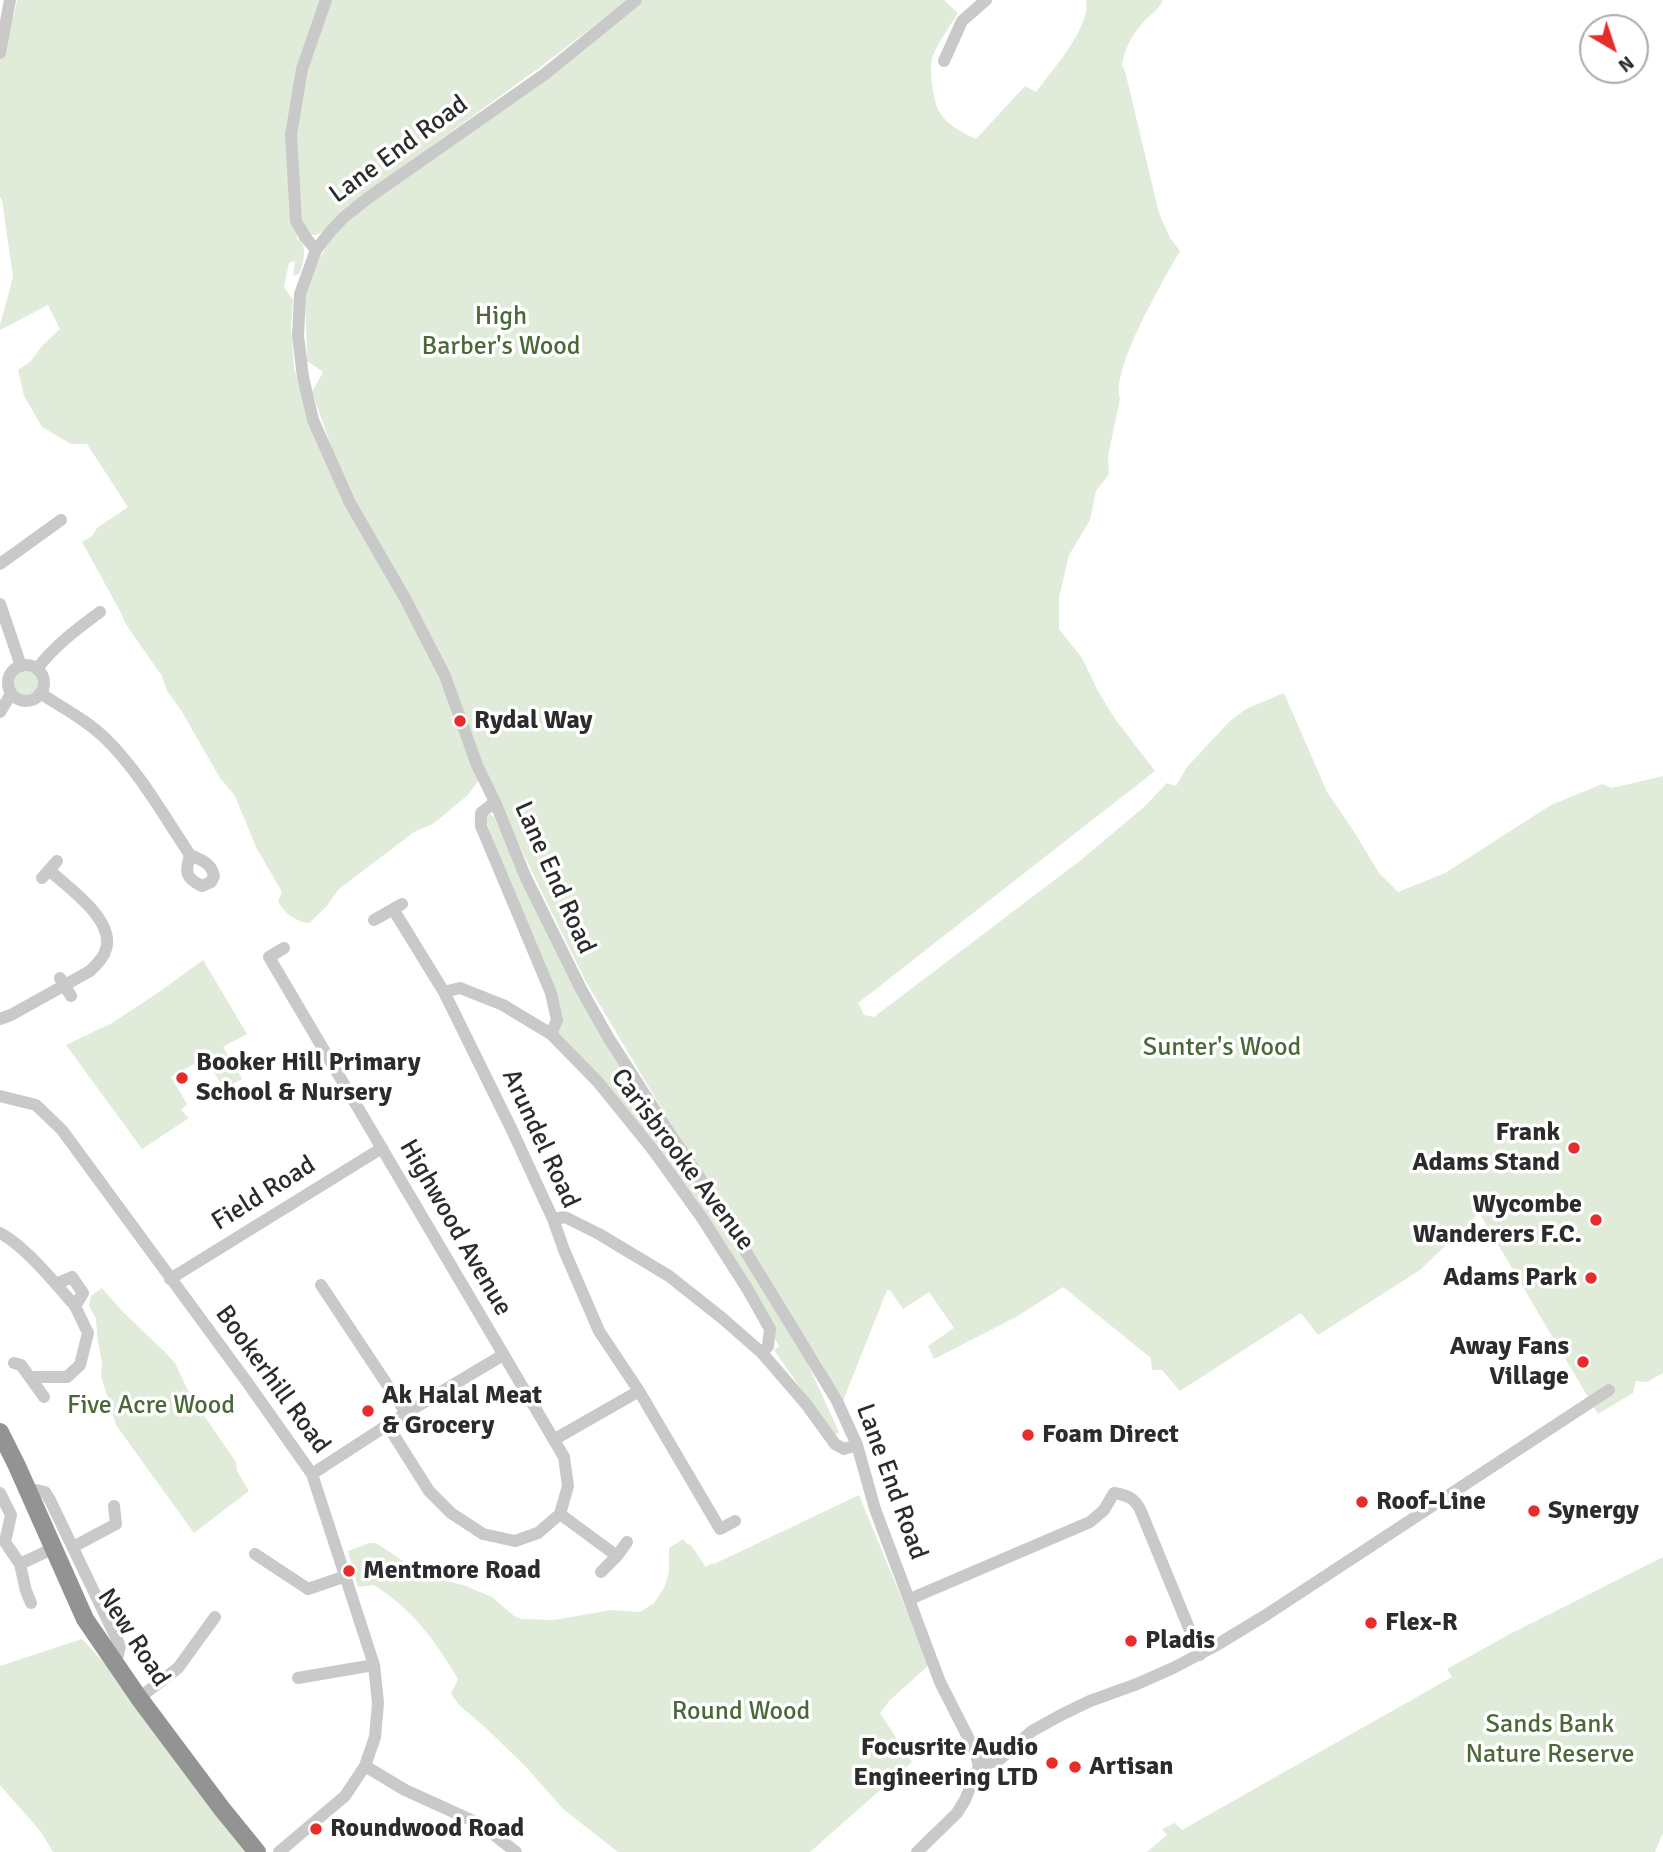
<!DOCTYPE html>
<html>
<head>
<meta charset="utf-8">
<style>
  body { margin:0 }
  #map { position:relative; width:1663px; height:1852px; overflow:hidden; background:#fff; font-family:Signika,sans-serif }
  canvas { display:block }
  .north { position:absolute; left:1579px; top:14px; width:70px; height:70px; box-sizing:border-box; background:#fff; border:2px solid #ababab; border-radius:50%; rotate:141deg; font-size:19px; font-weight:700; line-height:28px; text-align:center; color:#2c2c2c }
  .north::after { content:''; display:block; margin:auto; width:24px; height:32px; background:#e82c2a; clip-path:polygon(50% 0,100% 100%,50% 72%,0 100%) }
</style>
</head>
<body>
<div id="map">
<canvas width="1663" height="1852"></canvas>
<div class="north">N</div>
</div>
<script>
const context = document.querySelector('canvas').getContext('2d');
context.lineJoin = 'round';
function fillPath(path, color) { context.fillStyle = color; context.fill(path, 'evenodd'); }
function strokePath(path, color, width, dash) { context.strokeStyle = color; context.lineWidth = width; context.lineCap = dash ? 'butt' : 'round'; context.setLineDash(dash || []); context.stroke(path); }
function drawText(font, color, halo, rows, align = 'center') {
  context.font = font + ' Signika,sans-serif'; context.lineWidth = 7; context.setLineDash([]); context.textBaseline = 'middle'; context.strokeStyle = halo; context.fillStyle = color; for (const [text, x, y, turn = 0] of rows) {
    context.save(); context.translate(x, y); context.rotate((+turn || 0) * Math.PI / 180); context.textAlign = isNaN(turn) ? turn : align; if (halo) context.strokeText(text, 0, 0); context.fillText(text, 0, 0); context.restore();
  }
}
fillPath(new Path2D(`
  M17,0h611l-89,68 -199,144c-5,8 -16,23 -26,23 -4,0 -12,-2 -17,-3v10l2,-6c8,14 5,23 1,37l-7,3 2,-15 -6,2 -5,24 9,13 -2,27 3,41 16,54 118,227 49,123 1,9 -10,14 -35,29 -19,8 -75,57 -13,18 -17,16c-14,-1 -24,-10 -31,-21l4,-10 -26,-45 -21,-51 -15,-18 -39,-68 -14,-19 -5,-15 -35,-50 -7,-15 -38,-69 10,-6 5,-8 31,-21 -41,-63h-16l-29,-17 -18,-31 -6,-26 12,-8 12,-16 18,-17 -12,-24 -48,25v-5l13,-48 -11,-77 -2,-3v-151c10,-13 14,-30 17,-46z
  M643,0h301l14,13c-8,13 -19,28 -25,42 -3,8 -2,20 -1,28 3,34 15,42 44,56l49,-53 11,6c16,-22 55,-64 50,-92h77c-5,11 -15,16 -22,25 -10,11 -17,26 -19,40l3,6 34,142 11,25 10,13c-16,28 -70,119 -60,148l-12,57 1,18 -13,17 -6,29 -21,35 -10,43v31l23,29 16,33 17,28 40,52 -297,232 6,12 10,2 207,-157 63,-53 23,-24 9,3 11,-19 43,-46 16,-12 38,-16 43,99 26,38 26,43 19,19 47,-19 106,-68 51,-21 10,4 51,-12v597l-16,9 -11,-1 -3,12 -35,21 -121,-205 -1,7 -56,54 -102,65 -17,-22 -121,78 -18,-21h-10l-1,-12 -88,-71 -47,30 -82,42 -6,-13 26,-18 -25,-36 -26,17 -13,-19h-3l-44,111 -2,-6 -4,4 -14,-34 -16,-26 -141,-223 -81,-136 -51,-104 -59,-125 -16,-53 -32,-70 -85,-151 -30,-85 11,-20 -16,-11 -2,-66 10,-29 17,-28 15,-17 33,-26 159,-112z
  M11 684a14 14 0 1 1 28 0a14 14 0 1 1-28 0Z
  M490,814l4,3 42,94 258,423 45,98 -5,4 -60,-86 5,-4 -41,-77 -180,-232v-12l-43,-128 -30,-79z
  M203,960l44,74 -24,13 19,32 -18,10 -19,-31 -34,19 16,27 -6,6 8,8 -47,31 -76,-104 46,-22 47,-31z
  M102,1288l21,24 43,41 9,10 16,34 45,65 1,9 12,20 -55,42 -78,-108 -15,-49 1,-14 -4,-20 -2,-23 -7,-13 2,-10z
  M859,1495l70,170 -40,36 -9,12 32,49 -102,90h-192l-55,-43 -36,-41 -41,-40 -26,-22 -9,-12 7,-15c-24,-40 -44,-68 -84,-94l-16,2 -10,-36 22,-8h6l42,28 16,7 29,7 29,12 22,19 8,3 32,1 57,-10 29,2 14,-9 10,-15 5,-16v-24l14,-9 5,6 2,-1 16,23 6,-4 2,1z
  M1663,1557v276l-8,19h-508l20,-17 -5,-6 13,-6 7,7 270,-153 -5,-8 59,-33z
  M82,1639l26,28 142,185h-197l-12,-20 -41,-47v-119z`), '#e1ebd9');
strokePath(new Path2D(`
  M636,0l-91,74 -177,124 -24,19 -14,15 -14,18 -16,44 -2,42 5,41 10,43 37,83 56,97 39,76 32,89 18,37 31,76 56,113 26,46 57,89 39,58 98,159 35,58 20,44 18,64 65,173 35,69 4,15 -14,34 -8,13 -40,39
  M0,53l10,-53
  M944,61l18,-40 24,-21
  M316,250l-10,-12 -10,-17 -5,-86 11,-66 24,-69
  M0,564l61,-44
  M0,604l21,62
  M8 683a18 18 0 1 1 36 0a18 18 0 1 1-36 0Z
  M37,669c17,-23 40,-40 63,-57
  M40,693c23,15 48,28 67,47 33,33 57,76 83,115 12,5 21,8 24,21l-3,6 -9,4c-17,-8 -17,-14 -12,-31
  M0,712l11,-18
  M495,802l-14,11v13l70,167 6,27 -6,14
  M42,878l15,-17
  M393,909l51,83 67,136 42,91 11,31 35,81 40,60 81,138 15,-8
  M374,920l28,-16
  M284,948l-15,9 295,500 4,29 -8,28 -22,19 -23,8 -32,-7 -32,-21 -22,-22 -41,-65
  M60,978l11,18
  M444,992l16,-4 43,17 48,29 47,48 55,68 49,68 46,72 22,39 -2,17 -6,7
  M0,1019l11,-4 79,-44c6,-6 14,-13 16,-22 9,-29 -37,-61 -56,-78
  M0,1096l36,9 26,25 185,252 65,92 62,191 4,38 -3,34 -10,29 -20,30 -66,56
  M553,1219l12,-2 34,17 70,42 53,42 40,35 44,51 29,40 9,5 13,-4
  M0,1233c24,12 56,51 75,73l8,-13 -11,-16 -16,7
  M170,1279l212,-131
  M321,1285l85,128
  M14,1363l7,2 23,32
  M31,1377h36l13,-12 8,-32 -13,-27
  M555,1439l84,-48
  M312,1474l94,-61 97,-58
  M0,1493l11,22 -6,27 15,22 34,-16
  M29,1493l7,-3 9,2 5,8 70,146 -2,9 -5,6
  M560,1514l57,42
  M73,1547l43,-23 -2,-18
  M255,1554l53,35 38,-13
  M20,1564l6,27 5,12
  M601,1572l16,-16 10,-14
  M910,1599l180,-77 14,-12 10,-17c13,2 20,5 26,16l60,146
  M298,1678l76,-13
  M139,1698l39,-30 37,-51
  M365,1766l40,24 75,34 36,28
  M979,1766l20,-6 33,-29 29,-16 29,-14 47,-17 36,-16 42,-22 51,-31 343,-225`), '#c9c9c9', 12);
strokePath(new Path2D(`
  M0,1432l17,34 68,153 54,79 83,111 35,43`), '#939393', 18);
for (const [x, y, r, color] of [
  [460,721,7,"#e82c2a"],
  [182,1078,7,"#e82c2a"],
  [1574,1148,7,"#e82c2a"],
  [1596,1220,7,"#e82c2a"],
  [1591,1278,7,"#e82c2a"],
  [1583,1362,7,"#e82c2a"],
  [368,1411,7,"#e82c2a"],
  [1028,1435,7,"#e82c2a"],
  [1362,1502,7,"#e82c2a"],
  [1534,1511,7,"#e82c2a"],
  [349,1571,7,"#e82c2a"],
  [1371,1623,7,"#e82c2a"],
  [1131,1641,7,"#e82c2a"],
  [1052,1763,7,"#e82c2a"],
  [1075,1767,7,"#e82c2a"],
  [316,1829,7,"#e82c2a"]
]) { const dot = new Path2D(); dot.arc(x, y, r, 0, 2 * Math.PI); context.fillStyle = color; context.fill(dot); strokePath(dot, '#fff', 2.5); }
drawText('26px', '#2c2c2c', '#fff', [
  ["Lane End Road",399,150,-36],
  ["Lane End Road",554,878,66],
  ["Arundel Road",540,1139,65],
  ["Carisbrooke Avenue",682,1160,53],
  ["Field Road",264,1194,-32],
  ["Highwood Avenue",455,1228,60],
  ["Bookerhill Road",272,1380,54],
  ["Lane End Road",891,1482,70],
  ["New Road",133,1638,57]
]);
drawText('26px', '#4b6839', '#fff', [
  ["High",501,317],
  ["Barber's Wood",501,347],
  ["Sunter's Wood",1222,1048],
  ["Five Acre Wood",151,1406],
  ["Round Wood",741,1712],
  ["Sands Bank",1550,1725],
  ["Nature Reserve",1550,1755]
]);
drawText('bold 26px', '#2c2c2c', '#fff', [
  ["Rydal Way",474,721],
  ["Booker Hill Primary",196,1063],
  ["School & Nursery",196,1093],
  ["Frank",1560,1133,"right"],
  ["Adams Stand",1560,1163,"right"],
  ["Wycombe",1582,1205,"right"],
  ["Wanderers F.C.",1582,1235,"right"],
  ["Adams Park",1577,1278,"right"],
  ["Away Fans",1569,1347,"right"],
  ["Village",1569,1377,"right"],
  ["Ak Halal Meat",382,1396],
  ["& Grocery",382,1426],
  ["Foam Direct",1042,1435],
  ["Roof-Line",1376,1502],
  ["Synergy",1548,1511],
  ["Mentmore Road",363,1571],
  ["Flex-R",1385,1623],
  ["Pladis",1145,1641],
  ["Focusrite Audio",1038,1748,"right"],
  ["Engineering LTD",1038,1778,"right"],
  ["Artisan",1089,1767],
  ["Roundwood Road",330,1829]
], 'left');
</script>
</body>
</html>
